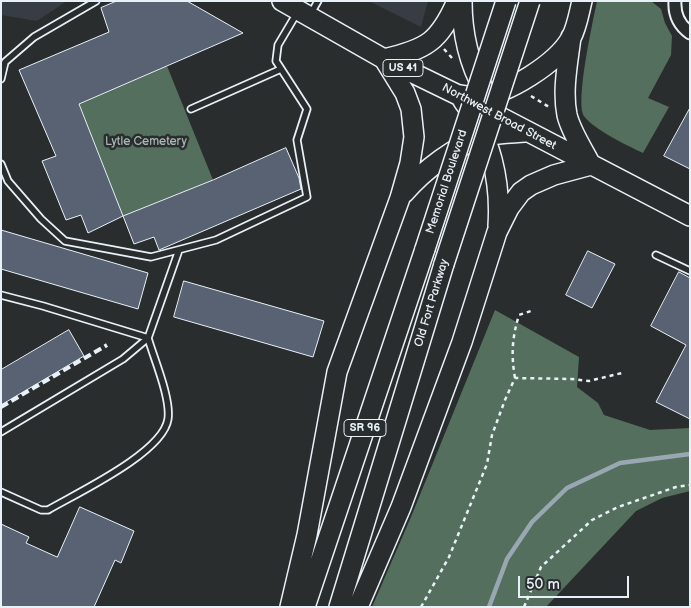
<!DOCTYPE html>
<html>
<head>
<meta charset="utf-8">
<style>
  body { margin:0 }
  #map { position:relative; width:691px; height:608px; overflow:hidden; background:#2a2d2e; font-family:"Balsamiq Sans",sans-serif }
  canvas { display:block }
  .frame { position:absolute; inset:0; border:2px solid #e8f1f8; pointer-events:none }
  .scale { position:absolute; left:518px; top:576px; width:111px; height:22px; box-sizing:border-box; border:2px solid #e8f1f8; border-top:0; padding-left:6px; font-size:15px; line-height:18px; white-space:nowrap; color:#e8f1f8; -webkit-text-stroke:4px #2a2d2e; paint-order:stroke }
</style>
</head>
<body>
<div id="map">
<canvas width="691" height="608"></canvas>
<div class="frame"></div>
<div class="scale">50 m</div>
</div>
<script>
const context = document.querySelector('canvas').getContext('2d');
context.lineJoin = 'round';
function fillPath(path, color) { context.fillStyle = color; context.fill(path, 'evenodd'); }
function strokePath(path, color, width, dash) { context.strokeStyle = color; context.lineWidth = width; context.lineCap = dash ? 'butt' : 'round'; context.setLineDash(dash || []); context.stroke(path); }
function drawText(font, color, halo, rows, align = 'center') {
  context.font = font + ' "Balsamiq Sans",sans-serif'; context.lineWidth = 5; context.setLineDash([]); context.textBaseline = 'middle'; context.strokeStyle = halo; context.fillStyle = color; for (const [text, x, y, turn = 0] of rows) {
    context.save(); context.translate(x, y); context.rotate((+turn || 0) * Math.PI / 180); context.textAlign = isNaN(turn) ? turn : align; if (halo) context.strokeText(text, 0, 0); context.fillText(text, 0, 0); context.restore();
  }
}
fillPath(new Path2D(`
  M1,1h66l-30,20 -36,-6z
  M369,1h59l-7,26z`), '#383d43');
fillPath(new Path2D(`
  M597,1h54l10,8 4,14 7,13 -1,19 -23,43 21,9 -26,46c-15,-7 -50,-24 -59,-37 -9,-14 9,-95 13,-115z
  M167,66l46,114 -90,36 -44,-112z
  M495,310l84,47 -2,30 21,16 6,12 46,15 40,-2v63l-28,7 -26,13 -90,96h-174l39,-90z`), '#556f5e');
strokePath(new Path2D(`
  M489,607l18,-48 25,-37 35,-34 53,-25 70,-9`), '#99a7b2', 4.5);
const building = new Path2D(`
  M117,1h70l56,32 -164,71 44,112 -35,17 -7,-18 -15,5 -24,-59 14,-5 -37,-86 90,-38 -8,-24z
  M690,108v61l-26,-13z
  M286,148l13,30 2,11 -142,61 -5,-13 -20,7 -11,-28 90,-36z
  M1,230l147,43 -10,36 -137,-40z
  M588,251l27,13 -23,44 -26,-13z
  M679,272l11,6v141l-34,-17 30,-57 -35,-19z
  M184,281l140,40 -11,36 -139,-40z
  M69,330l15,26 -83,49v-35z
  M80,507l54,24 -13,32 -6,-3 -21,47h-93v-83l28,13 -3,6 31,14z`);
fillPath(building, '#586273');
strokePath(building, '#e8f1f8', 1);
const service = new Path2D(`
  M310,15l8,-14
  M1,79l4,-17 29,-25 62,-36
  M191,109l90,-40
  M1,164l7,17 33,38 24,22 86,16 65,-17 91,-43 -10,-57 10,-31 -31,-48 2,-16 19,-32
  M656,255l34,16
  M1,295l42,11 105,32c6,21 23,60 20,81 -5,34 -91,74 -120,91h-7l-40,-18
  M1,432l122,-73 25,-21 31,-88`);
const minor = new Path2D(`
  M675,1c-1,14 4,24 15,32`);
const primary = new Path2D(`
  M282,1l102,58 74,36 232,121
  M462,1c0,33 6,61 22,89
  M571,37c-3,25 -9,53 -4,78 4,17 16,34 24,50
  M460,95c7,1 13,2 19,2 29,-3 78,-34 92,-59 6,-11 8,-25 11,-37
  M463,101c28,34 38,81 35,125
  M404,193c19,-22 53,-49 82,-57 13,-3 27,-3 39,-4
  M290,607l17,-72 30,-163 63,-174 10,-35 4,-26 -3,-28 -6,-16 -21,-34c43,-10 55,-17 73,-58
  M305,607l120,-358
  M339,607l105,-343
  M358,607l43,-100 61,-165 35,-110 12,-24 12,-16 10,-7 23,-10 37,-10`);
strokePath(service, '#e8f1f8', 9);
strokePath(minor, '#e8f1f8', 15);
strokePath(primary, '#e8f1f8', 22);
strokePath(new Path2D(`
  M444,49l8,9
  M531,96l18,11
  M515,378c-4,-23 -3,-40 4,-63l12,-4
  M421,607l28,-50 38,-93 5,-29 13,-35 10,-22 57,1 17,2 33,-8
  M524,607l17,-40 51,-47 26,-13 58,-20 14,-2`), '#e8f1f8', 2.5, [4, 4]);
strokePath(service, '#2a2d2e', 5.5);
strokePath(minor, '#2a2d2e', 11);
strokePath(primary, '#2a2d2e', 19);
strokePath(new Path2D(`
  M1,407l106,-62`), '#e8f1f8', 4, [8, 4]);
const primaryBridge = new Path2D(`
  M425,249l81,-248
  M444,264l86,-263`);
strokePath(primaryBridge, '#e8f1f8', 22, []);
strokePath(primaryBridge, '#2a2d2e', 19);
for (const [x, y, w] of [
  [403,68,40],
  [365,428,42]
]) { const box = new Path2D(); box.roundRect(x - w / 2, y - 8.5, w, 17, 4); context.fillStyle = '#2a2d2e'; context.fill(box); strokePath(box, '#e8f1f8', 1); }
drawText('bold 11px', '#e8f1f8', null, [
  ["US 41",403,68],
  ["SR 96",365,428]
]);
drawText('12px', '#e8f1f8', '#2a2d2e', [
  ["Northwest Broad Street",499,117,28],
  ["Memorial Boulevard",447,182,-72],
  ["Old Fort Parkway",432,303,-73]
]);
drawText('12px', '#a6b6b3', '#2a2d2e', [
  ["Lytle Cemetery",146,142]
]);
</script>
</body>
</html>
